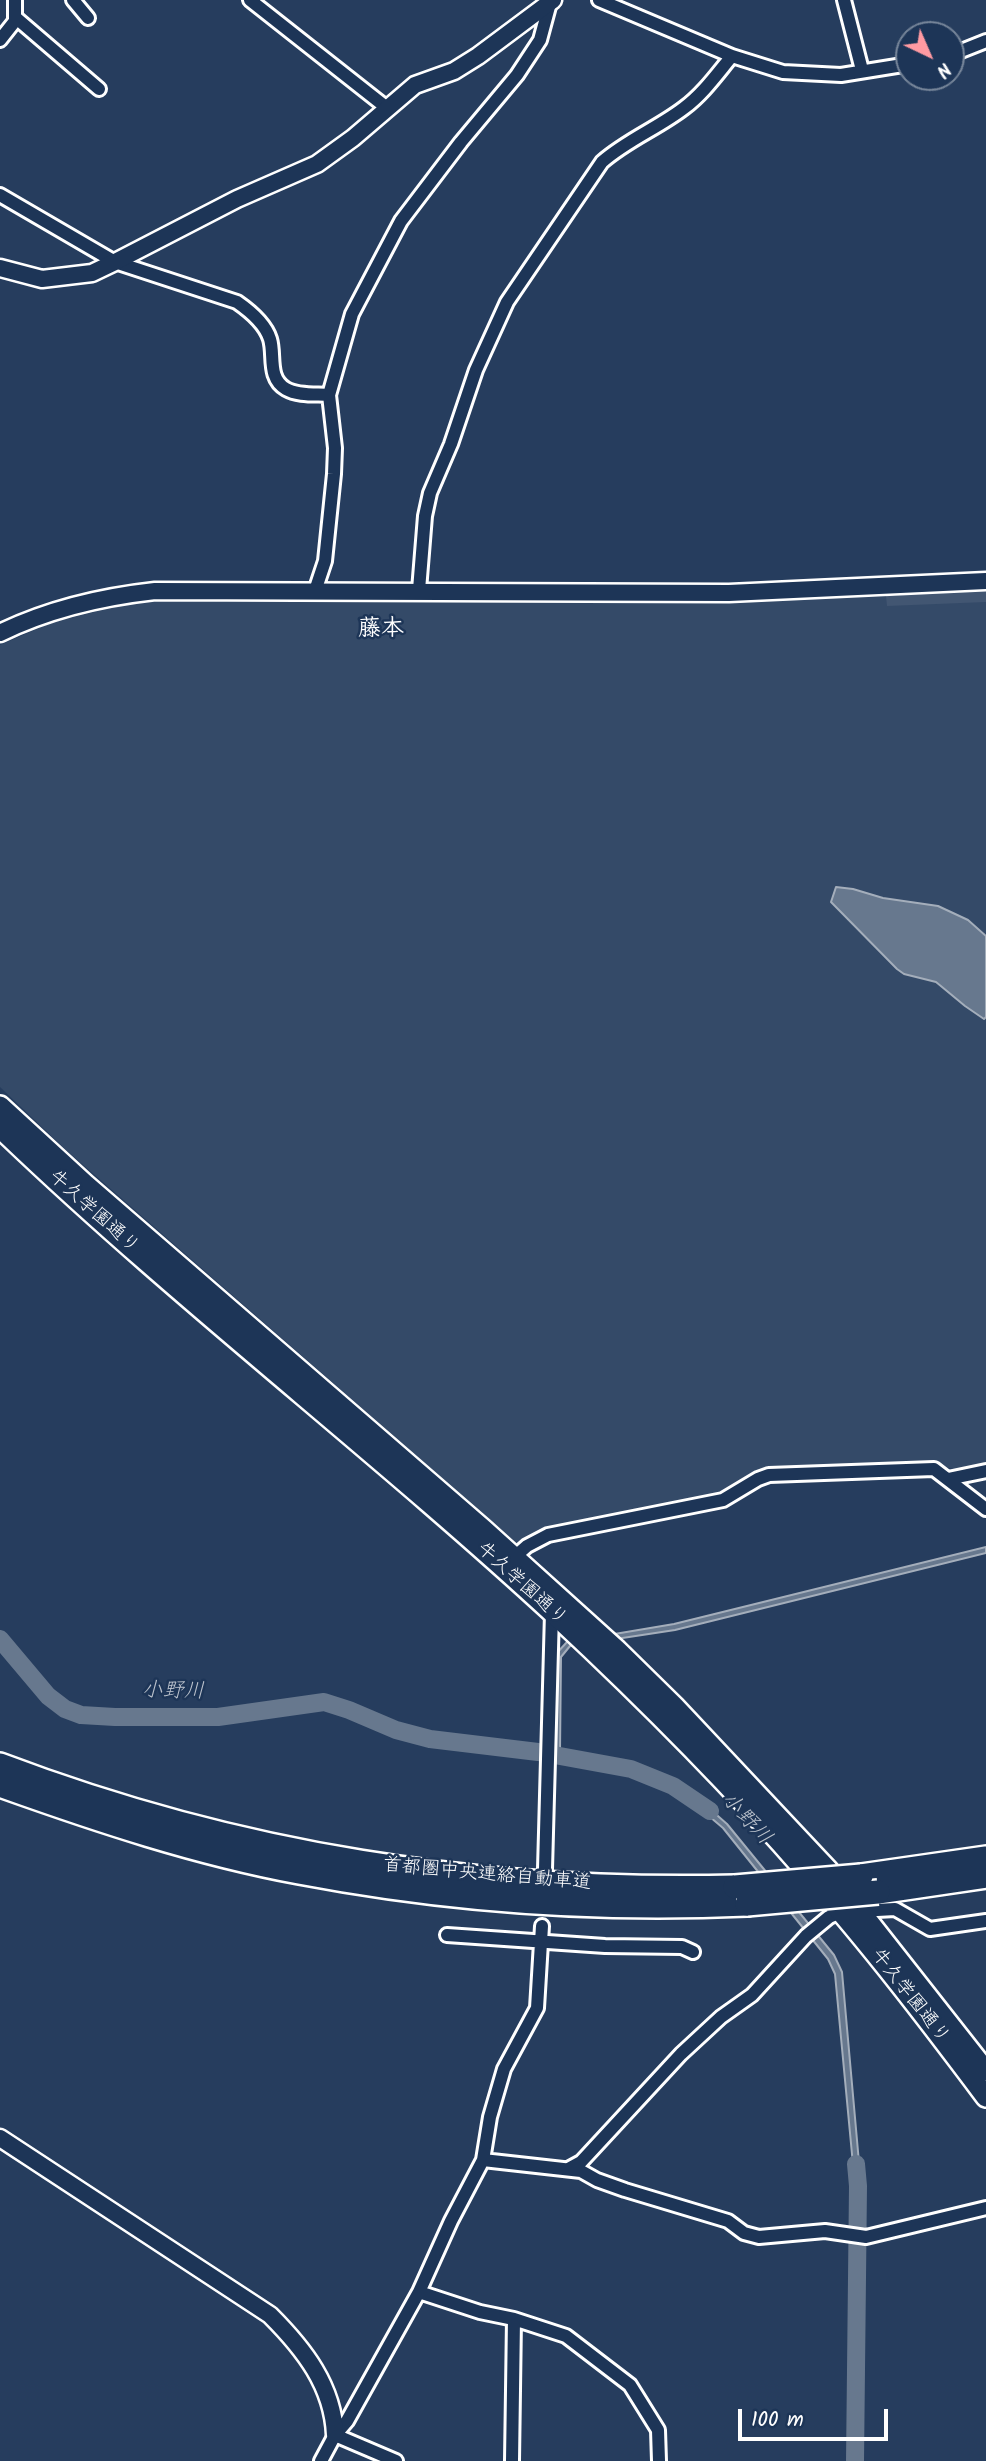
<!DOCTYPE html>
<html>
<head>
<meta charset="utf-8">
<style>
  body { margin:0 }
  #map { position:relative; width:986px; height:2461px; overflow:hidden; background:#263d5e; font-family:Kalam,sans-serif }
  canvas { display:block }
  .north { position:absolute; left:895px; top:21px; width:70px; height:70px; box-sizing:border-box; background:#1d3557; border:2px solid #77869a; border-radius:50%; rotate:136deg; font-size:19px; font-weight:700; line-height:28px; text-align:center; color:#fff }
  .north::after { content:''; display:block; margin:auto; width:24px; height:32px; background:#ff9aa2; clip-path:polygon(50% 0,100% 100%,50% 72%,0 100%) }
  .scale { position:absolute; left:738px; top:2409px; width:150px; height:32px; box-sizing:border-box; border:4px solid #fff; border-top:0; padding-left:9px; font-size:21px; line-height:24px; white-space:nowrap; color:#fff; -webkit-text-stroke:5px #1d3557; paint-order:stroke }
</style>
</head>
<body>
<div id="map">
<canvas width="986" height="2461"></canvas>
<div class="north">N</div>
<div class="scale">100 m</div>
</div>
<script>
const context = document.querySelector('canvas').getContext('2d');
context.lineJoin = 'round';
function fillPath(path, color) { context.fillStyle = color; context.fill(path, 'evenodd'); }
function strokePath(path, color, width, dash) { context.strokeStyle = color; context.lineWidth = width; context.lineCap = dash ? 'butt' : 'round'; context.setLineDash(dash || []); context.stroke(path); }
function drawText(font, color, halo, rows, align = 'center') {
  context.font = font + ' Kalam,"Klee One",sans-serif'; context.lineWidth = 5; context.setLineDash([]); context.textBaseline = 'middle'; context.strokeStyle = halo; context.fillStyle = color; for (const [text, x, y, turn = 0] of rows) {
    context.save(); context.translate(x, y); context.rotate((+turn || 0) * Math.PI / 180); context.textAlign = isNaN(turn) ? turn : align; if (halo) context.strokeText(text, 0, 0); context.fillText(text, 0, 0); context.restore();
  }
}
fillPath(new Path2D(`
  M986,590v877l-20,4 -33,-6 -159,6 -53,25 -186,36 -3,5 -12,9 -455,-397 -65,-62v-442l53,-23 83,-20 741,-5z`), '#344a68');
fillPath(new Path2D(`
  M986,590v12l-99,4 -1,-10z`), '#425672');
const water = new Path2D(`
  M836,887l17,2 30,9 55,8 30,14 18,16v81l-2,2 -19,-13 -29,-24 -32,-8 -7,-5 -66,-67z
  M986,1547v6l-311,77 -105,16 -9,11 -1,94h-7l2,-96 12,-13 107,-18z
  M693,1794l34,30 107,131 8,17 19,213 -6,1 -20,-212 -7,-15 -105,-131 -33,-28z`);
fillPath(water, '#67788e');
strokePath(water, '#a4aebb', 2);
strokePath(new Path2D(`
  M556,1752v4`), '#a4aebb', 2.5);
strokePath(new Path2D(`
  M0,1639l48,57 17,13 16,6 34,2h103l106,-15 25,8 47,20 34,9 108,13 93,17 42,17 37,25
  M855,2461l3,-275 -2,-22`), '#67788e', 18);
const minor = new Path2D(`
  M73,0l15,18
  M250,0l137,108
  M599,0l133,56 51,16 58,3 68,-11
  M844,0l18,70
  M15,17l84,72
  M0,40l15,-19v-21
  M951,55l35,-14
  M0,195l115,67 122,40c13,9 28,21 33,37 5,16 -3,39 16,50 12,7 30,5 43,6
  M419,590l6,-74 5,-23 21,-49 25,-74 31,-68 95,-140c25,-22 56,-34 82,-54 19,-14 33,-34 48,-52
  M315,591l10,-30 9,-87 1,-26 -6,-53 23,-81 49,-93 60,-79 56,-67 23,-35 10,-37
  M948,1479l38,-8
  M510,1561l17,-15 21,-11 175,-35 35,-21 11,-4 165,-6 52,40
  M545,1869l7,-256
  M447,1935l158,11 77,1 11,5
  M483,2160l98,11 16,9 28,10 103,31 16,12 15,4 66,-6 41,6 120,-29
  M570,2168l11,-6 100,-108 40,-37 31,-22 54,-59 23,-19 12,-5 54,-3 35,20 56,-8
  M419,2292l61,20 34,7 -2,142
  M514,2319l52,17 64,49 28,45 1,31
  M335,2435l61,26
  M321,2461l14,-26 12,-14 72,-129 32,-71 32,-61 7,-43 14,-48 33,-61 5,-82`);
const tertiary = new Path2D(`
  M0,268l42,11 50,-6 23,-11 122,-63 80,-35 36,-26 62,-53 39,-14 24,-15 75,-56
  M0,633c49,-24 101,-36 155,-42l574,2 257,-12
  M0,2138l270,177c34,34 63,71 65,120`);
const trunk = new Path2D(`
  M0,1106l86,79 397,344 134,121 57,56 154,164 158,201
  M0,1128c178,171 374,320 555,487 88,82 174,168 253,259 63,71 121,147 178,223`);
const motorway = new Path2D(`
  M0,1765c240,91 479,128 735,122
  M0,1785c98,35 197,68 299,87 147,28 298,39 448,32
  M861,1876l125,-18
  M878,1892l108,-16`);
strokePath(minor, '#fff', 18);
strokePath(tertiary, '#fff', 21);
strokePath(trunk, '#fff', 24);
strokePath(motorway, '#fff', 28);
strokePath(minor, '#1d3557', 12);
strokePath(tertiary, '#1d3557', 16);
strokePath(trunk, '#1d3557', 19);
strokePath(motorway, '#1d3557', 23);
const motorwayBridge = new Path2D(`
  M735,1887l126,-11
  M747,1904l131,-12`);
strokePath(motorwayBridge, '#fff', 28, []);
strokePath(motorwayBridge, '#1d3557', 23);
drawText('19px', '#fff', '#1d3557', [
  ["牛久学園通り",93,1213,42],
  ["牛久学園通り",521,1585,42],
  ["首都圏中央連絡自動車道",487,1876,5],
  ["牛久学園通り",909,1997,52]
]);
drawText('italic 21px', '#bbc2cc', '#1d3557', [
  ["小野川",173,1693,1],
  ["小野川",745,1820,47]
]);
drawText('bold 23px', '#fff', '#1d3557', [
  ["藤本",381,631]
]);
</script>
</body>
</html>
